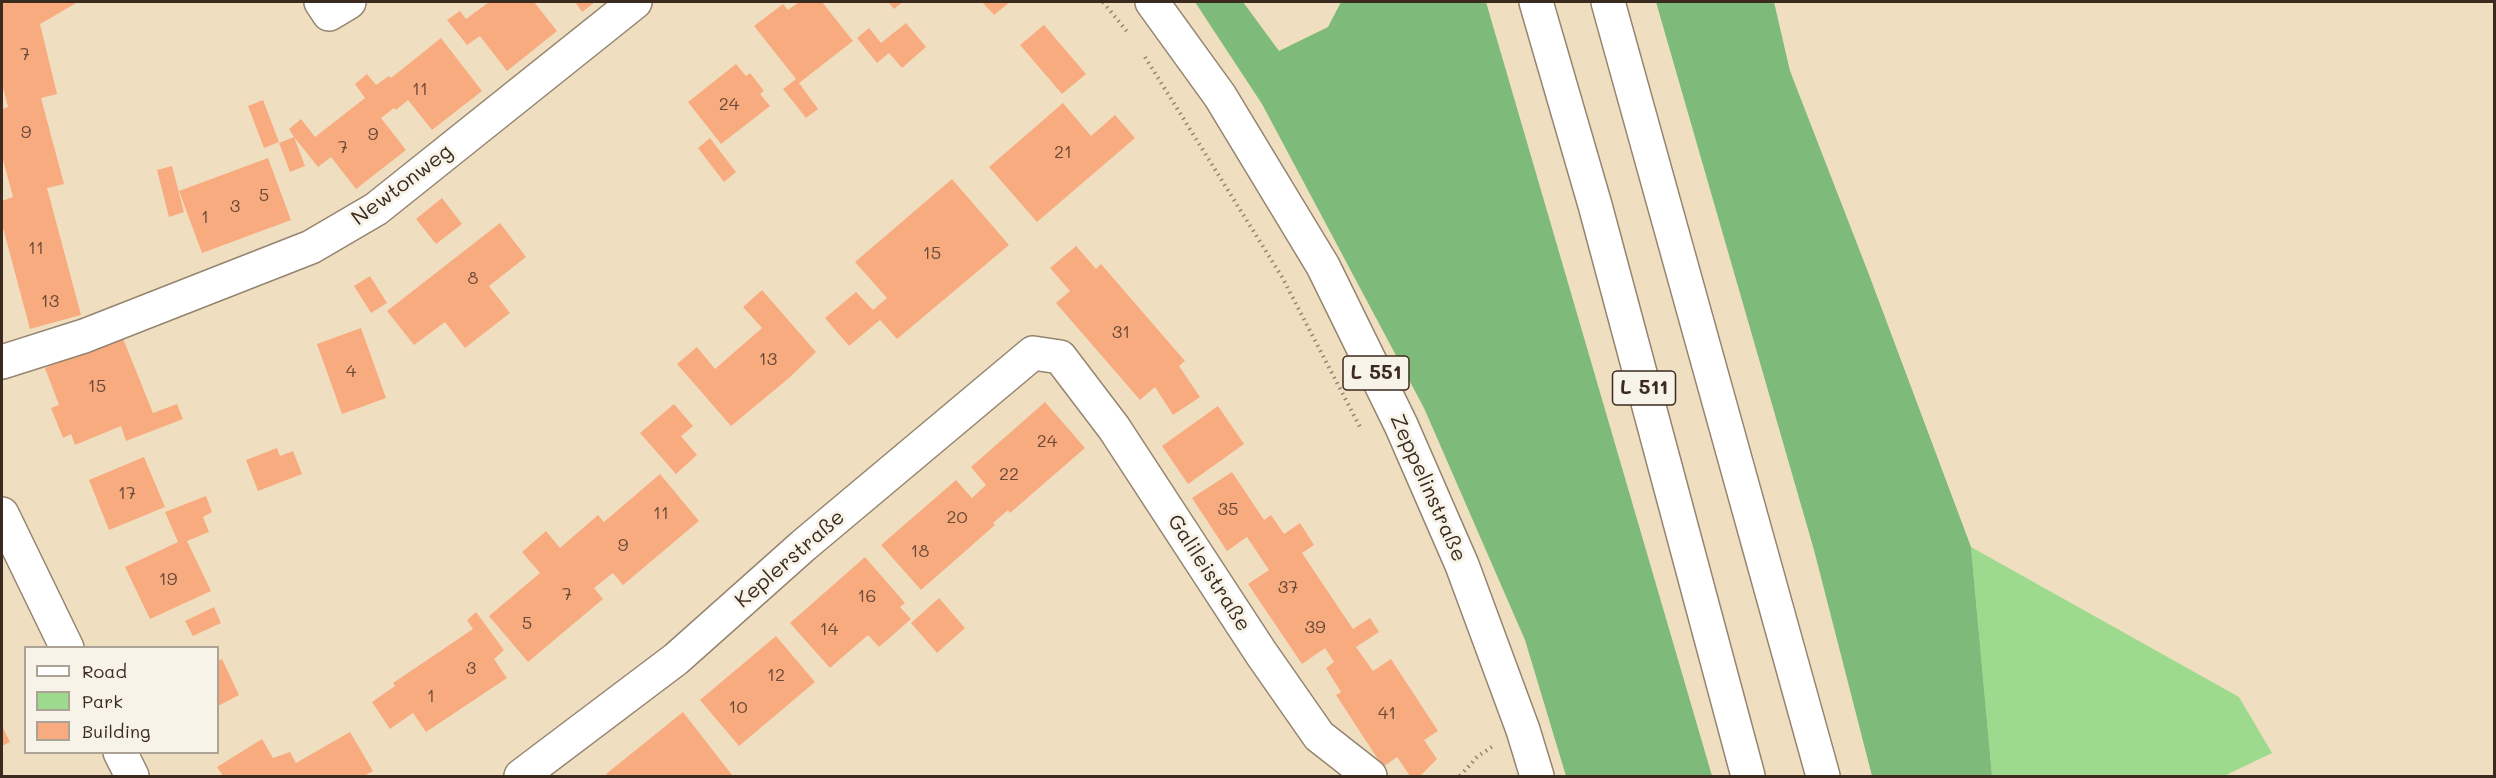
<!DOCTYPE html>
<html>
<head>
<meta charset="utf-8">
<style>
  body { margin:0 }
  #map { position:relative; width:2496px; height:778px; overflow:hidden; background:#efdfc0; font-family:Mali,sans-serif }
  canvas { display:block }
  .frame { position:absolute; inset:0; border:3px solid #3b2a1e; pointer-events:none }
  .legend { position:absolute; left:24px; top:646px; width:195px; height:108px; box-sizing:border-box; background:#f7f3e8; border:2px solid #aca397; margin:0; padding:8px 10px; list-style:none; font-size:18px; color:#3b2a1e }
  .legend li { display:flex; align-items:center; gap:12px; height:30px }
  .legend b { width:30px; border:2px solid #aca397 }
</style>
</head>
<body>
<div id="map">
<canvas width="2496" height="778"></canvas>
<div class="frame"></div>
<ul class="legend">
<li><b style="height:8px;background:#fff"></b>Road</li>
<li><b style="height:16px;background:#9eda8e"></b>Park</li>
<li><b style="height:16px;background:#f9ab80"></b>Building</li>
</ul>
</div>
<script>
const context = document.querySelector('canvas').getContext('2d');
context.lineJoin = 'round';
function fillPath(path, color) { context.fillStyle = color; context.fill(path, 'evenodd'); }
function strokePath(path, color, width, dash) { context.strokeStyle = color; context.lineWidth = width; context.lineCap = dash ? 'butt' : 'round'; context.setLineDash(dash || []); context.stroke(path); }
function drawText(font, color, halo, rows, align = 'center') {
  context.font = font + ' Mali,sans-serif'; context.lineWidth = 6; context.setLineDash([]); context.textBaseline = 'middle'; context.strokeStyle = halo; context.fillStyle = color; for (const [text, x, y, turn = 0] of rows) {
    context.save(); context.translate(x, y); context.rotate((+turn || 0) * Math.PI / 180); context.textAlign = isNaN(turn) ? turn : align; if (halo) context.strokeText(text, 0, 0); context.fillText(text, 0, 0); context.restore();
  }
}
fillPath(new Path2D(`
  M1971,547l268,150 33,56 -48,23h-232z`), '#9eda8e');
fillPath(new Path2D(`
  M1195,2h48l36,49 49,-24 13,-25h145l226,774h-146l-41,-136 -101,-232 -162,-304z
  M1656,2h118l16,69 78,201 103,275 21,229h-120l-58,-226z`), '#7eba79');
fillPath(new Path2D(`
  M2,2h76l-38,22 17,70 -16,4 23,86 -17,4 34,127 -51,14 -28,-105v-23l11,-4 -11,-41v-47l6,-2 -6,-23z
  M489,2h45l23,29 -50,40 -27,-35 -13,9 -20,-25 13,-9 6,8z
  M575,2h20l-13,10z
  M799,2h23l31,39 -54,42 19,26 -12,9 -23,-29 13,-10 -42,-53 29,-22 5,6z
  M888,2h15l-9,7z
  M982,2h28l-16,13z
  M906,23l20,24 -24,21 -13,-15 -12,10 -20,-25 12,-10 12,15z
  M1044,25l42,49 -24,20 -42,-49z
  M441,38l41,53 -50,39 -24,-30 -12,10 -2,-2 -13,10 25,32 -50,39 -25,-32 -13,10 -24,-30 11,29 -15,6 -11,-29 15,-6 -5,-8 12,-10 14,18 50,-39 -10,-14 12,-10 9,11 13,-9 2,2z
  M736,64l10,12 4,-3 14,18 -4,3 10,12 -49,38 -33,-42z
  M263,100l16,42 -15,6 -16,-42z
  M1063,103l28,33 24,-21 20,23 -98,84 -48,-55z
  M710,138l26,34 -12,10 -26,-34z
  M268,158l23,62 -89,33 -23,-62z
  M172,166l12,46 -15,5 -12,-47z
  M952,179l57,66 -112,94 -17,-19 -31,26 -24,-28 31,-26 17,18 14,-12 -32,-36z
  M442,198l20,26 -26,20 -20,-25z
  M500,223l26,34 -37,29 21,27 -45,35 -20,-26 -31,23 -27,-34z
  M1076,246l20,23 5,-5 84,97 -6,5 21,31 -27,18 -18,-28 -15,13 -84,-97 14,-12 -20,-23z
  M370,276l17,27 -16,10 -17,-27z
  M762,290l54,62 -27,26 -58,48 -54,-62 20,-17 18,22 47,-41 -19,-21z
  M361,328l25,70 -44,16 -25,-70z
  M122,336l31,77 24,-9 6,15 -57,22 -5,-15 -46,19 -4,-11 -8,4 -12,-30 8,-3 -14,-37z
  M1045,402l40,46 -75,65 -2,-3 -15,13 2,2 -74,65 -40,-45 75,-65 16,18 14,-13 -15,-18z
  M674,404l19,22 -12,10 16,19 -21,19 -36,-41z
  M1218,406l26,38 -56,40 -26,-38z
  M277,448l3,8 13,-5 9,23 -44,17 -12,-31z
  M144,457l21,50 -56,23 -20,-50z
  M1232,472l32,48 7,-5 13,19 16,-11 14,22 -12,8 51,76 17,-11 9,14 -23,15 17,24 18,-12 47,72 -14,9 13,19 -17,17h-10l-13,-19 -14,10 -47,-72 5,-3 -15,-24 8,-6 -9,-14 -23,16 -54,-80 21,-14 -22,-33 -20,14 -35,-53z
  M660,474l39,47 -76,64 -10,-12 -9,7 -10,8 9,11 -75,63 -39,-46 51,-43 -18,-21 24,-21 14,17 38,-33 6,7z
  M206,496l6,16 -9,5 6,15 -22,9 24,50 -61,28 -25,-52 53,-25 -13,-30z
  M865,557l40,46 -5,4 11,12 -32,28 -11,-12 -38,33 -40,-45z
  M939,598l26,30 -28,25 -26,-30z
  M214,607l7,16 -28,13 -8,-15z
  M476,612l28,38 -10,9 13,19 -81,54 -13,-19 -23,16 -18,-27 23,-16 -2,-3 80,-54 -6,-9z
  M776,636l39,46 -76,64 -39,-46z
  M222,659l17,36 -21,11v-45z
  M683,712l49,63 -124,1 -2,-2z
  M2,726l8,16 -8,4z
  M350,732l23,39 -9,5h-141l-6,-9 45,-28 11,19 17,-6 6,11z`), '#f9ab80');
const minor = new Path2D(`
  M321,2l8,12 20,-12
  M2,362l82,-26 227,-89 65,-38 259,-207
  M2,514l65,134
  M120,752l12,24
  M521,776l155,-117 128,-114 229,-192 27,4 54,71 147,225 58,83 51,40`);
const primary = new Path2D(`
  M1152,2l68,94 103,170 78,159 61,140 61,165 14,46`);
const trunk = new Path2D(`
  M1536,2l59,203 153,571
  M1608,2l215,774`);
strokePath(minor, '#95846f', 36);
strokePath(primary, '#95846f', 36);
strokePath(trunk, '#95846f', 36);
strokePath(new Path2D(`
  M1103,2l26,32
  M1145,57l137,220 79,152
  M1460,776l17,-19 16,-11`), '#95846f', 4, [1.5, 4.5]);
strokePath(minor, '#fff', 33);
strokePath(primary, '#fff', 33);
strokePath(trunk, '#fff', 33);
drawText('18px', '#6a4a36', null, [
  ["7",25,54],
  ["11",420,89],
  ["24",729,104],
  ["9",26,132],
  ["9",373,134],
  ["7",343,147],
  ["21",1063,152],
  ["5",264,195],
  ["3",235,206],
  ["1",205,217],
  ["11",36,248],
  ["15",932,253],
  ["8",473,278],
  ["13",50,301],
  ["31",1121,332],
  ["13",768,359],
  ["4",351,371],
  ["15",97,386],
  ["24",1047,441],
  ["22",1009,474],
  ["17",127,493],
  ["35",1228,509],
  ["11",661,513],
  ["20",957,517],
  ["9",623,545],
  ["18",920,551],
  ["19",168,579],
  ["37",1288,587],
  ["7",567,594],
  ["16",867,596],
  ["5",527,623],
  ["39",1315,627],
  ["14",829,629],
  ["3",471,668],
  ["12",776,675],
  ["1",431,696],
  ["10",738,707],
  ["41",1387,713]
]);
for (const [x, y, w] of [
  [1376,373,66],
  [1644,388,63]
]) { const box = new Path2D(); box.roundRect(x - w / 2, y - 17, w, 34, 4.5); context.fillStyle = '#f7f3e8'; context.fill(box); strokePath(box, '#3b2a1e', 1.5); }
drawText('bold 20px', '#3b2a1e', null, [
  ["L 551",1376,373],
  ["L 511",1644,388]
]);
drawText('21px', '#3b2a1e', '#f7f3e8', [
  ["Newtonweg",402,185,-37],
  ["Zeppelinstraße",1428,488,66],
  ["Keplerstraße",790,559,-41],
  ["Galileistraße",1209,573,57]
]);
</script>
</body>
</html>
